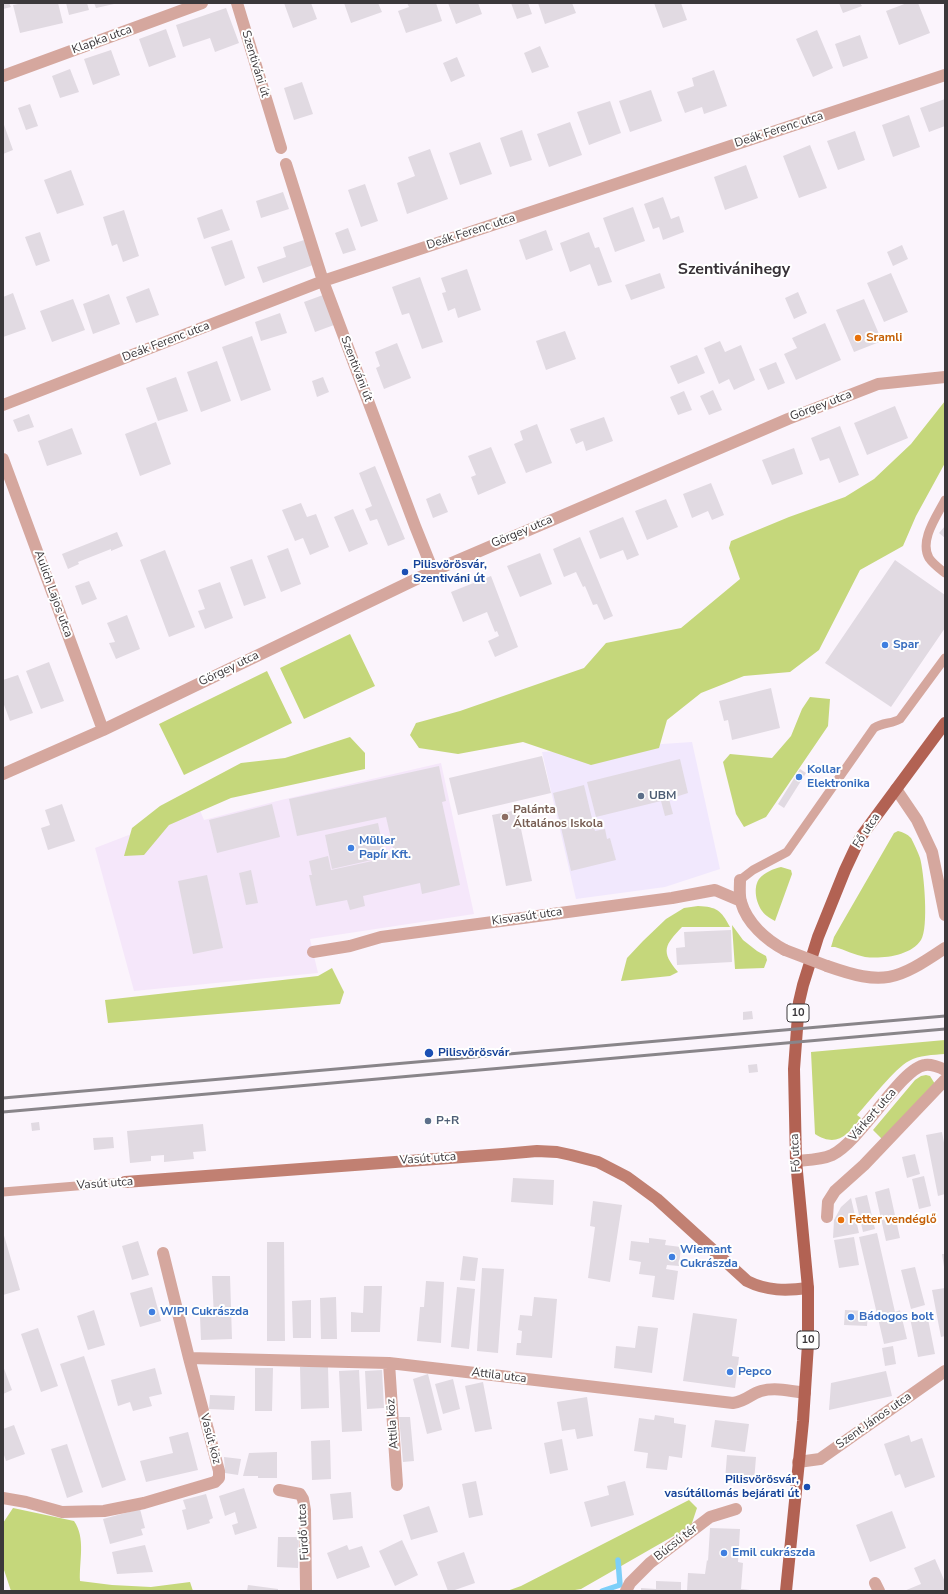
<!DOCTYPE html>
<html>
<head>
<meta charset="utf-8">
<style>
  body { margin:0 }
  #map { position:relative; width:948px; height:1594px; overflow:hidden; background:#fbf4fc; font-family:"Nunito Sans",sans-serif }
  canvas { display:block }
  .frame { position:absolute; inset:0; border:4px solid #3b383b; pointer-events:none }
</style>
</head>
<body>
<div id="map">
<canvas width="948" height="1594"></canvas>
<div class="frame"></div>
</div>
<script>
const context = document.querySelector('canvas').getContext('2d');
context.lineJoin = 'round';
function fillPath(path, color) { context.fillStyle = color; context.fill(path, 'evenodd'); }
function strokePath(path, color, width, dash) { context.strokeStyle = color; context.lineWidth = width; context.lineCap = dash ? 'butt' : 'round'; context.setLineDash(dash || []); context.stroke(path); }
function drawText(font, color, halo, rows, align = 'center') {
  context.font = font + ' "Nunito Sans",sans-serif'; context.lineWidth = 4; context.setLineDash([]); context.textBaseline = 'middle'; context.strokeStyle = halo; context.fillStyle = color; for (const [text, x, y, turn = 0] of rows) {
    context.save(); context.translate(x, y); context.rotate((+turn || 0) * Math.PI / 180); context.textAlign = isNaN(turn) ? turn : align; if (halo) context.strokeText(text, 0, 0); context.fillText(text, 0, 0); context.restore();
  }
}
fillPath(new Path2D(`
  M692,742l28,127 -55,18 -89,12 -34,-147z`), '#f1e8fd');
fillPath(new Path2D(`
  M441,763l33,151 -164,25 8,34 -184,18 -39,-143 104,-40 5,12 77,-20z`), '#f5e7fa');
fillPath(new Path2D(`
  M945,401v62l-29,53 -13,30 -43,24 -41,80 -29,22 -46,4 -43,17 -34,27 -8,28 -68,17 -68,-23 -65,12 -39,-6 -9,-13 6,-12 44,-12 124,-43 22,-25 75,-15 59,-49 -11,-31 2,-7 58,-24 56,-20 29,-18 37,-35z
  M350,634l25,52 -71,33 -24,-51z
  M267,671l25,52 -108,52 -25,-51z
  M810,697l20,2 -2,27 -62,91 -22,10 -8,-13 -13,-52 7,-8 42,4 19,-22 11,-27z
  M350,737l15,16v16l-134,29 -62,27 -25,30 -20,1 8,-28 28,-22 81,-43 44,-5z
  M898,831c5,1 9,3 13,7 3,6 7,14 9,20 4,14 9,70 1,82 -10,16 -39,19 -56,17 -10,-2 -20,-7 -30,-10h-4l3,-10 60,-104z
  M781,867l10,3 1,4 -17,47c-3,-2 -6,-3 -8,-5 -10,-7 -15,-27 -8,-37 6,-7 14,-10 22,-12z
  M698,906c19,1 23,4 32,21h-48c-17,18 -22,24 -4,45l-8,4 -49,5 6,-23 16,-17 23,-22 18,-11z
  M732,925l11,15 14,11 9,5 1,4 -3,8 -29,1z
  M332,968l12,24 -4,12 -232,19 -3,-23 213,-24z
  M945,1040v14c-12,1 -26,1 -36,7 -14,7 -40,41 -52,54l4,3c-14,17 -24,30 -46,16l-4,-82z
  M926,1075l4,1 5,8 -53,55 -9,-9 42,-50 6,-4z
  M689,1500l8,8 -6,18 -110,63 -12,2h-62l14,-5z
  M13,1508l61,13c12,17 5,40 6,60l32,4 39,2 39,-5 3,9h-182l-8,-24v-44z`), '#c5d77b');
strokePath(new Path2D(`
  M602,1591l18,-6 -2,-25`), '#7dcff9', 5.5);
fillPath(new Path2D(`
  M3,3h6l2,4 -8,2z
  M23,3h35l5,20 -43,10 -7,-28z
  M66,3h21l2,7 -20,5z
  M94,3h20v1l-18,4z
  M284,3h27l6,16 -24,9z
  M344,3h34l4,9 -31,11z
  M407,3h29l6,18 -36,12 -8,-22 11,-4z
  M448,3h30l4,11 -26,10z
  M511,3h17l4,11 -15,5z
  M538,3h34l4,10 -31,11z
  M654,3h27l6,17 -24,8z
  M839,3h21l2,3 -19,7z
  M907,3h11l12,30 -31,12 -13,-34z
  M226,8l13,35 -24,9 -5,-14 -27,9 -7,-22z
  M166,29l10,28 -27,10 -10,-28z
  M817,30l16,38 -20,9 -17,-38z
  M860,35l8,23 -25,9 -8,-23z
  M540,46l9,21 -17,6 -8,-20z
  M111,50l9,25 -27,10 -9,-26z
  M457,57l8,19 -14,6 -8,-19z
  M70,69l9,23 -19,6 -8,-22z
  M714,70l13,36 -23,8 -2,-7 -17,6 -8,-21 17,-6 -2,-8z
  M302,82l11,32 -19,6 -10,-32z
  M651,90l11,31 -32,11 -11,-31z
  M945,99v27l-16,6 -9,-24z
  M610,101l11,32 -32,12 -12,-33z
  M30,104l8,22 -12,4 -8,-22z
  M909,115l11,32 -27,10 -11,-32z
  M3,122l10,28 -10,4z
  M570,122l12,33 -33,12 -12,-33z
  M522,130l10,30 -22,7 -10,-29z
  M855,131l10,29 -27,10 -11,-29z
  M480,142l12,32 -32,11 -11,-32z
  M810,145l17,43 -28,10 -16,-42z
  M430,149l18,50 -41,15 -10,-31 18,-7 -7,-19z
  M746,165l12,33 -33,12 -11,-33z
  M71,170l13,35 -27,9 -13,-34z
  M365,184l13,37 -17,6 -13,-37z
  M283,192l6,17 -28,9 -5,-17z
  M663,197l8,22 8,-3 5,16 -21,8 -4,-13 -6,2 -9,-25z
  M633,207l12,34 -30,11 -12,-34z
  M222,209l8,21 -26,9 -7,-21z
  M124,210l15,46 -16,6 -6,-18 -5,2 -9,-29z
  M348,228l8,22 -13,4 -8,-21z
  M546,230l7,20 -27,10 -7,-20z
  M40,232l10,29 -14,5 -11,-29z
  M589,232l6,16 4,-1 13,35 -14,4 -8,-22 -20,8 -10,-29z
  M232,240l13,38 -20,8 -14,-39z
  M304,240l9,25 -50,18 -6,-16 29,-10 -3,-10z
  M902,245l6,14 -15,7 -6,-14z
  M467,269l14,41 -23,8 -3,-10 -7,3 -6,-18 4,-1 -5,-14z
  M660,273l5,15 -34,12 -6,-15z
  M891,273l17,39 -24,10 -17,-39z
  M420,277l23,65 -21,7 -13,-36 -7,2 -10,-28z
  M149,288l10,27 -23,8 -10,-26z
  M798,292l9,21 -13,6 -9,-21z
  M13,293l13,36 -23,8v-40z
  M109,294l11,30 -27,10 -10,-30z
  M323,295l11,30 -19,7 -11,-30z
  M73,299l12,31 -33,12 -12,-31z
  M864,299l18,42 -28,11 -18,-42z
  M280,313l7,20 -26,8 -6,-19z
  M825,323l16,37 -45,20 -12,-26 13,-6 -5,-10z
  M565,331l11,28 -30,11 -10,-29z
  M252,336l19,54 -30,11 -19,-54z
  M720,341l5,11 16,-7 14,35 -21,10 -5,-11 -10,5 -15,-36z
  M397,343l14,35 -27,11 -8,-21 4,-2 -5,-14z
  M697,355l8,18 -27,11 -8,-18z
  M217,361l14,40 -30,11 -14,-40z
  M776,362l9,21 -17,7 -9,-21z
  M176,377l12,34 -30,10 -12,-33z
  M323,377l6,15 -12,5 -5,-16z
  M713,390l9,20 -13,5 -9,-19z
  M684,391l8,19 -14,5 -8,-18z
  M895,406l13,32 -41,17 -13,-32z
  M29,414l5,13 -16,5 -5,-12z
  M604,417l9,24 -27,10 -3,-10 -7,3 -6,-15z
  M156,422l15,42 -31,12 -15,-42z
  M537,424l15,39 -26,10 -12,-29 9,-4 -3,-9z
  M840,426l19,49 -20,8 -10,-25 -9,3 -9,-23z
  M72,428l10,26 -35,12 -9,-25z
  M491,447l15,36 -28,12 -7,-18 5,-2 -8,-19z
  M794,448l9,26 -31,11 -10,-25z
  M375,466l30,73 -17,7 -11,-27 -7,2 -5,-12 7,-3 -13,-33z
  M711,483l13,32 -12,5 -4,-9 -16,7 -9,-24z
  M440,493l8,19 -15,6 -7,-19z
  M666,499l12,28 -31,13 -12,-29z
  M301,503l6,14 9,-3 13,33 -19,8 -7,-17 -8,3 -13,-31z
  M353,509l15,35 -19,8 -15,-35z
  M623,517l16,38 -12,5 -4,-10 -23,9 -11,-28z
  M945,526v12l-6,-5z
  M117,532l6,14 -12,5v-2l-33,13 1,2 -11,5 -6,-15z
  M580,537l33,79 -9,4 -7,-16 -4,1 -8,-19 -2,1 -7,-15 -12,5 -11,-28z
  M288,548l13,36 -20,8 -14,-36z
  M165,550l30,77 -26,10 -29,-77z
  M540,553l12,31 -32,13 -13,-31z
  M252,559l14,39 -22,8 -14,-39z
  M895,560l50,35v33l-54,79 -66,-44z
  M491,576l27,71 -23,10 -7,-16 11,-5 -2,-5 -2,1 -8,-20 -24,10 -12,-30z
  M89,581l8,18 -15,6 -7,-19z
  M220,582l13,36 -28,11 -7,-18 7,-2 -7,-19z
  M127,615l13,34 -24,10 -7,-16 6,-1 -8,-19z
  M49,662l15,39 -23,8 -15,-38z
  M18,675l15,38 -23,8 -7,-19v-22z
  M771,688l9,40 -48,12 -4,-20 -4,1 -5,-20z
  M542,756l9,37 -93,22 -9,-37z
  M680,759l8,34 -19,6 4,15 -8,2 -4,-15 -65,16 -9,-35z
  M439,766l7,35 -4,1 18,83 -38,9 -2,-11 -57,13 2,10 -15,4 -3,-10 -31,6 -7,-31h3l-3,-14 19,-5 3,14 64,-14 -9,-39 -89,19 -8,-37z
  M800,769l6,4 -22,35 -6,-4z
  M584,785l11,46 10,-2 2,10 3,-1 6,22 -45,11 -18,-78z
  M62,804l13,37 -27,9 -7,-22 9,-3 -5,-15z
  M272,804l8,33 -63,16 -8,-33z
  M517,810l15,71 -26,5 -14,-71z
  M378,823l7,34 -53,12 -7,-34z
  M251,870l7,33 -12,2 -7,-32z
  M207,875l16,73 -30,6 -15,-73z
  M731,930l1,32 -55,3 -1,-17 9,-1 -1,-15z
  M752,1011l1,8 -10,1v-8z
  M757,1064l1,8 -9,1 -1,-8z
  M39,1122l1,8 -8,1 -1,-8z
  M203,1124l3,27 -13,1 1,7 -30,3v-7l-13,1v5l-21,2 -3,-32z
  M942,1132l3,16v46l-7,2 -12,-61z
  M113,1137l1,11 -20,2 -1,-12z
  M915,1154l5,20 -13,4 -5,-21z
  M924,1176l7,30 -12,3 -7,-30z
  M513,1178l41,2 -1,25 -42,-3z
  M889,1188l11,50 -14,3 -11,-49z
  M867,1195l8,34 -12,3 -8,-34z
  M851,1198l8,35 -26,5 1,-18 7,-13z
  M593,1201l29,4 -12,77 -22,-4 7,-51 -5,-1z
  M3,1232l17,58 -17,5z
  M877,1233l18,79 5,-2 7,29 -23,5 -25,-107z
  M854,1237l5,28 -20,3 -5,-28z
  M649,1238l17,2 -1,5 16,2 -2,19 -12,-1 -1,4 12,2 -4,29 -22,-3 3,-21 -16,-2 2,-12 -12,-2 2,-19 18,2z
  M138,1241l11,34 -17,5 -10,-34z
  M267,1242h17l1,99h-18z
  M942,1254h3v13h-1z
  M463,1256l15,2 -3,23 -15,-1z
  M915,1267l10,38 -14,4 -10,-39z
  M482,1268l22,1 -6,84 -21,-2z
  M212,1276h18l2,63 -31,1 -1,-23h14z
  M426,1281l18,1 -3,61 -24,-2 3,-34h4z
  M364,1286h18l-2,46h-29v-20l12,1z
  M152,1287l9,34 -21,6 -10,-34z
  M457,1287l18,2 -6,60 -18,-2z
  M945,1288v48l-4,1 -9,-47z
  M336,1297l1,42h-16l-1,-41z
  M534,1297l23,2 -5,59 -36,-3 1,-12h4l1,-12 -4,-1 2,-15 12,1z
  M311,1300v38h-18l-1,-37z
  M94,1310l11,35 -17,5 -11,-34z
  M845,1310l23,1 -1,15 -23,-1z
  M693,1313l44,6 -5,37 7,1 -4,31 -52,-7z
  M927,1314l8,40 -17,3 -8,-39z
  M638,1326l20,2 -6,45 -38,-5 2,-22 19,2z
  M38,1328l20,58 -17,6 -20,-58z
  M893,1346l3,18 -11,2 -3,-18z
  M84,1356l42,124 -24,8 -42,-124z
  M3,1366l9,24 -9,4z
  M328,1366l1,42 -28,1 -1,-42z
  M155,1368l7,26 -13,3 3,9 -19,5 -3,-9 -12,4 -7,-26z
  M255,1368h18l-1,43h-17z
  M359,1370l3,61 -20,1 -3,-61z
  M382,1370l2,38 -17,1 -2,-38z
  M886,1371l6,25 -63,14 2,-27z
  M428,1374l14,56 -15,4 -14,-55z
  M453,1379l7,30 -17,5 -8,-30z
  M483,1382l9,47 -17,3 -10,-46z
  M210,1395l25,1 -1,14 -25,-1z
  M587,1397l6,39 -16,3 -2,-10 -13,2 -5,-29z
  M655,1415l19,3v5l12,2 -4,33 -13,-2 -2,14 -21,-2 2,-15 -14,-2 5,-33 15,2z
  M399,1417h11l4,44 -11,1z
  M715,1420l34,4 -4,28 -34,-5z
  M14,1425l11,29 -19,7 -3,-9v-23z
  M188,1432l10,38 -52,12 -6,-21 33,-8 -4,-16z
  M909,1435l2,7 11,-4 13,39 -30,11 -5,-14 -5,2 -11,-32z
  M562,1439l6,31 -18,4 -6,-31z
  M330,1440l1,39 -19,1 -1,-39z
  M67,1444l16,48 -16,6 -16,-49z
  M277,1452v26h-19v-2h-15l6,-23z
  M727,1455l29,2 -2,25 -29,-2z
  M224,1457l17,2 -3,16 -13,-2z
  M476,1481l7,34 -14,3 -7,-34z
  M625,1481l9,34 -43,12 -7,-25 25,-7 -2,-9z
  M244,1488l13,40 -22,7 -3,-10 6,-2 -3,-11 -10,4 -6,-20z
  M351,1492l2,26 -20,2 -3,-26z
  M206,1494l7,24 -4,2 1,3 -23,7 -5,-20 4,-1 -3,-9z
  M429,1506l9,26 -27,8 -8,-25z
  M140,1509l5,19 -4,1 2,6 -33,9 -7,-25z
  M892,1511l14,37 -36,14 -14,-37z
  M710,1528l30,1 -2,33 5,1 -2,26 9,1v1h-63l1,-18 17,1 2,-14 1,1z
  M278,1537h21l-1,31 -21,-1z
  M402,1540l16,35 -23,11 -16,-35z
  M145,1545l8,27 -36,2 -5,-22z
  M347,1545l2,5 13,-4 8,21 -33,12 -10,-26z
  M464,1552l11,31 -23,8h-4l-11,-29z
  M935,1559l10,23v9h-41l17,-7 -7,-16z
  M656,1581l25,1v9h-40v-3l15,1z
  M248,1585l30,4v2h-31z`), '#e1dae2');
strokePath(new Path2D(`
  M945,500c-8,16 -26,40 -16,58 4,6 11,11 16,15
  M740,880l13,-10 34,-18 87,-124c9,-6 18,-4 26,-9l45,-61
  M3,1192l122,-10`), '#d5a79e', 9);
strokePath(new Path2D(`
  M237,3l44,145
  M3,76l199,-73
  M286,164l37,117 92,245 18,45
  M3,405l320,-124 622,-206
  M3,459l100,271
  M3,774l100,-44 330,-159 355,-152 90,-35 67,-7
  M896,789l21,31 15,32 13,63
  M740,880c0,6 -1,15 1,22 6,21 25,38 44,48
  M313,952l37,-6 31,-9 291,-39 43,-8 26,11
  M827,966c57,20 69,15 118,-18
  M796,1161c11,-1 25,-1 36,-6 29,-14 69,-87 93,-90 5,-1 15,2 20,5
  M827,1217l1,-15 7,-11 29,-26 81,-85
  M189,1358l200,5 344,40c14,-2 17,-9 28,-12 14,-4 30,0 44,2
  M389,1363l8,122
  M798,1462l22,-3 125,-88
  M279,1490l21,4 3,5 2,11 1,81
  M3,1498l23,4 36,10 42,-1 40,-8 71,-21 4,-4v-7l-30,-113 -26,-105
  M875,1583l4,8
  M626,1591l4,-8 20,-20 60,-46 26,-8`), '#d5a79e', 12);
strokePath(new Path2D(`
  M125,1182l378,-28 34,-3 20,1 14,3 27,7 29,15 30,22 90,82c20,10 39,10 61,7`), '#c18072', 12);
strokePath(new Path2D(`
  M786,1591l17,-170 5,-77v-56l-12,-127 -2,-92 5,-67 4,-17 15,-48 27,-67 15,-32 85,-115`), '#b26253', 12);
strokePath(new Path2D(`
  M3,1098l942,-82
  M3,1112l942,-83`), '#89858a', 3);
strokePath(new Path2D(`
  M785,950l42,16`), '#d5a79e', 12);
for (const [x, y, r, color] of [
  [858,338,4,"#e8710a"],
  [405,572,4,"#1a4fb4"],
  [885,645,4,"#3f7fe0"],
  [799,777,4,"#3f7fe0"],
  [641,796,4,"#5c6f8a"],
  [505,817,4,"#8d6e63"],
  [351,848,4,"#3f7fe0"],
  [429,1053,5,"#1a4fb4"],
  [428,1121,4,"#5c6f8a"],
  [841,1220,4,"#e8710a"],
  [672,1257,4,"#3f7fe0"],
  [152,1312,4,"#3f7fe0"],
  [851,1317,4,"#3f7fe0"],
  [730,1372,4,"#3f7fe0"],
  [807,1487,4,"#1a4fb4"],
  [724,1553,4,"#3f7fe0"]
]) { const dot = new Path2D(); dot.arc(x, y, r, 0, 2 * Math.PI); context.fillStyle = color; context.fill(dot); strokePath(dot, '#fff', 1.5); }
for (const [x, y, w] of [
  [798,1013,22],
  [808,1340,22]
]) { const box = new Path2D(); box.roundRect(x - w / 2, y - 9, w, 18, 3); context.fillStyle = '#fff'; context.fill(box); strokePath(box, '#3b383b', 1); }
drawText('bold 11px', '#3b383b', null, [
  ["10",798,1013],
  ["10",808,1340]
]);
drawText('12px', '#3b383b', '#fff', [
  ["Klapka utca",102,40,-20],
  ["Szentiváni út",255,64,73],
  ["Deák Ferenc utca",779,130,-18],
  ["Deák Ferenc utca",471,232,-18],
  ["Deák Ferenc utca",166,342,-21],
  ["Szentiváni út",356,369,69],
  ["Görgey utca",821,406,-21],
  ["Görgey utca",522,532,-23],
  ["Aulich Lajos utca",53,594,70],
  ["Görgey utca",229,669,-26],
  ["Fő utca",867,831,-57],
  ["Kisvasút utca",527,917,-8],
  ["Várkert utca",873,1115,-49],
  ["Fő utca",796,1153,-93],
  ["Vasút utca",428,1159,-4],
  ["Vasút utca",105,1184,-4],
  ["Attila utca",499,1376,7],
  ["Szent János utca",874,1421,-35],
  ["Attila köz",393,1424,-94],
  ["Vasút köz",210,1439,75],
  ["Fürdő utca",304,1532,-93],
  ["Búcsú tér",676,1543,-38]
]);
drawText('bold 12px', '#c56008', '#fff', [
  ["Sramli",866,338],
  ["Fetter vendéglő",849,1220]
], 'left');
drawText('bold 12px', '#164399', '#fff', [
  ["Pilisvörösvár,",413,565],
  ["Szentiváni út",413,579],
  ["Pilisvörösvár",438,1053],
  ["Pilisvörösvár,",799,1480,"right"],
  ["vasútállomás bejárati út",799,1494,"right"]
], 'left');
drawText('bold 12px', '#366cbe', '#fff', [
  ["Spar",893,645],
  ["Kollar",807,770],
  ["Elektronika",807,784],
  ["Müller",359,841],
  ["Papír Kft.",359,855],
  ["Wiemant",680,1250],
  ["Cukrászda",680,1264],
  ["WIPI Cukrászda",160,1312],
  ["Bádogos bolt",859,1317],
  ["Pepco",738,1372],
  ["Emil cukrászda",732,1553]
], 'left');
drawText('bold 12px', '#4e5e75', '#fff', [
  ["UBM",649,796],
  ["P+R",436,1121]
], 'left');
drawText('bold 12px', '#785e54', '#fff', [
  ["Palánta",513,810],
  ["Általános Iskola",513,824]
], 'left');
drawText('bold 16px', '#373137', '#fff', [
  ["Szentivánihegy",734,270]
]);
</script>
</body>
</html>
